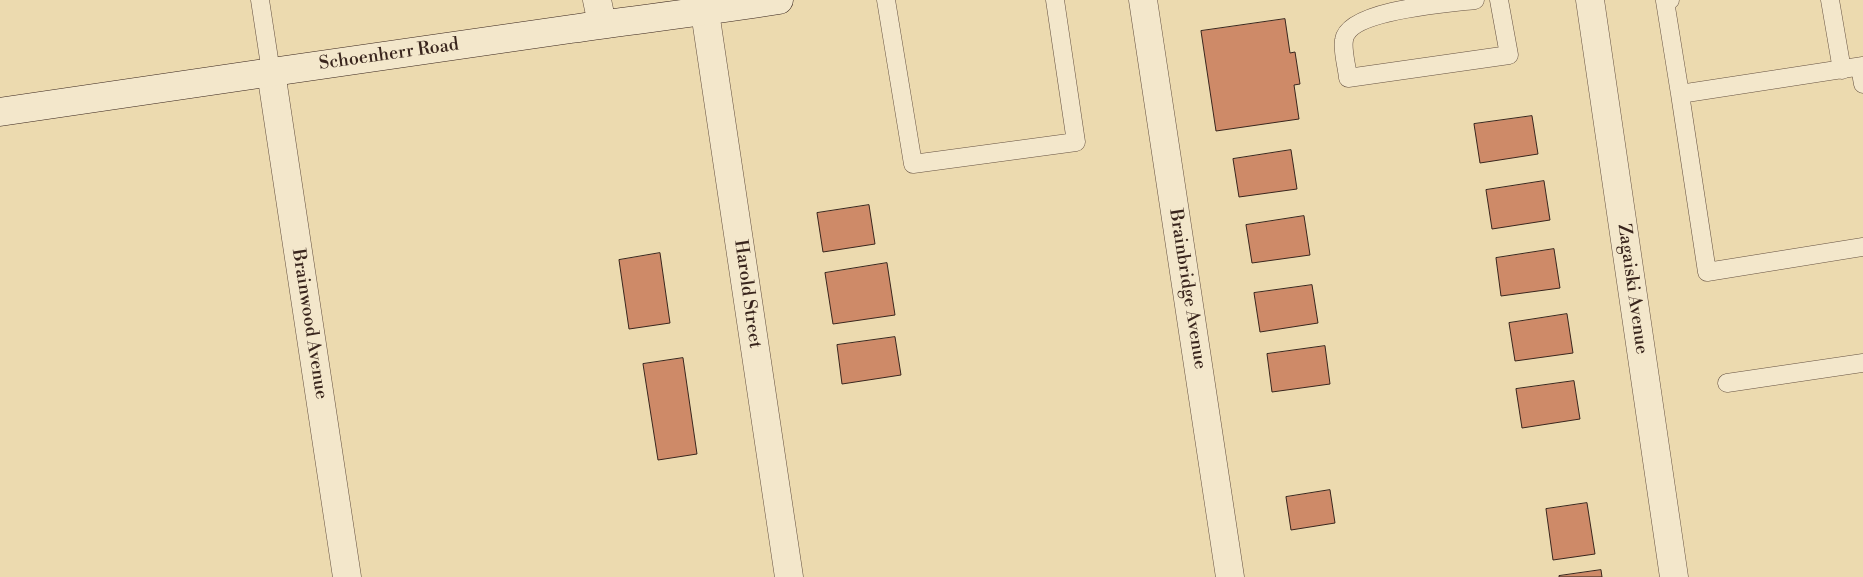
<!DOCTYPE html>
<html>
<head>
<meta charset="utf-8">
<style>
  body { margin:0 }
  canvas { display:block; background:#ecdaaf }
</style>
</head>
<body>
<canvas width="1863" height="577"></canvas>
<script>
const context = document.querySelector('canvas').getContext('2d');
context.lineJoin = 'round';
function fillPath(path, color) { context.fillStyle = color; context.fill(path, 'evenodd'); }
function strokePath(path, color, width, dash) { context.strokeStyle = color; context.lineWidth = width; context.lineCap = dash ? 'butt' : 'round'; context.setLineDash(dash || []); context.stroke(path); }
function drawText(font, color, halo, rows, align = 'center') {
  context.font = font + ' "Libre Bodoni",serif'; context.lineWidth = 4.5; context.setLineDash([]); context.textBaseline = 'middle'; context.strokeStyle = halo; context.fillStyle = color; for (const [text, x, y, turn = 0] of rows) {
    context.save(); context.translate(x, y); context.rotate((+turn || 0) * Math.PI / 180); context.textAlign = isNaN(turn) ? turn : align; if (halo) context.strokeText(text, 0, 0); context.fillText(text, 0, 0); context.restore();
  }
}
const building = new Path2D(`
  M1285,19l5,34 5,-1 5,32 -6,1 5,34 -83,12 -15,-100z
  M1532,116l6,38 -58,9 -6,-39z
  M1291,150l6,39 -58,8 -6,-38z
  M1544,181l6,39 -58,9 -6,-39z
  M869,205l6,39 -52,8 -6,-39z
  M1304,216l6,39 -58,8 -6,-38z
  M1554,249l6,39 -59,8 -5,-38z
  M660,253l10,70 -41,6 -10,-69z
  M887,263l8,52 -62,9 -8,-51z
  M1312,285l6,38 -58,9 -6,-39z
  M1567,314l6,39 -58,8 -6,-38z
  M895,337l6,38 -59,9 -5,-39z
  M1325,346l5,38 -58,8 -5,-38z
  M683,358l14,96 -39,6 -15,-96z
  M1574,381l6,38 -58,9 -6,-39z
  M1330,490l5,33 -44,7 -5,-33z
  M1587,503l8,51 -42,6 -7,-51z
  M1601,570l1,7h-43v-1z`);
fillPath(building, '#ce8a68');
strokePath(building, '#39251d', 1);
const lane = new Path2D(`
  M260,0l11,72
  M886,0l27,164 163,-22 -21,-142
  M1475,0c-25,3 -127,10 -131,40 -2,11 3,26 4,38l161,-23 -10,-55
  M1670,0l-5,1 15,93 183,-28
  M1830,0l12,70
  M1860,67l3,17
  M1680,94l27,178 156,-25
  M1727,383l136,-20`);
const street = new Path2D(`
  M597,0l5,24
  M1143,0l87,577
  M1590,0l84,577
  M705,12l84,565
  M271,72l76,505`);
const secondary = new Path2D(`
  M0,112c190,-28 381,-56 571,-83 70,-10 139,-18 208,-29`);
strokePath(lane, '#665242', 19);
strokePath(street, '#665242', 29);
strokePath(secondary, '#39251d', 29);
strokePath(lane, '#f3e7cb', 18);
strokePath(street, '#f3e7cb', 28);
strokePath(secondary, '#f3e7cb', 28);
drawText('18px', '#39251d', '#f3e7cb', [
  ["Schoenherr Road",389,55,-8],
  ["Brainbridge Avenue",1187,289,81],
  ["Zagaiski Avenue",1632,289,82],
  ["Harold Street",747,294,82],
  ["Brainwood Avenue",309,324,81]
]);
</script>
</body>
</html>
